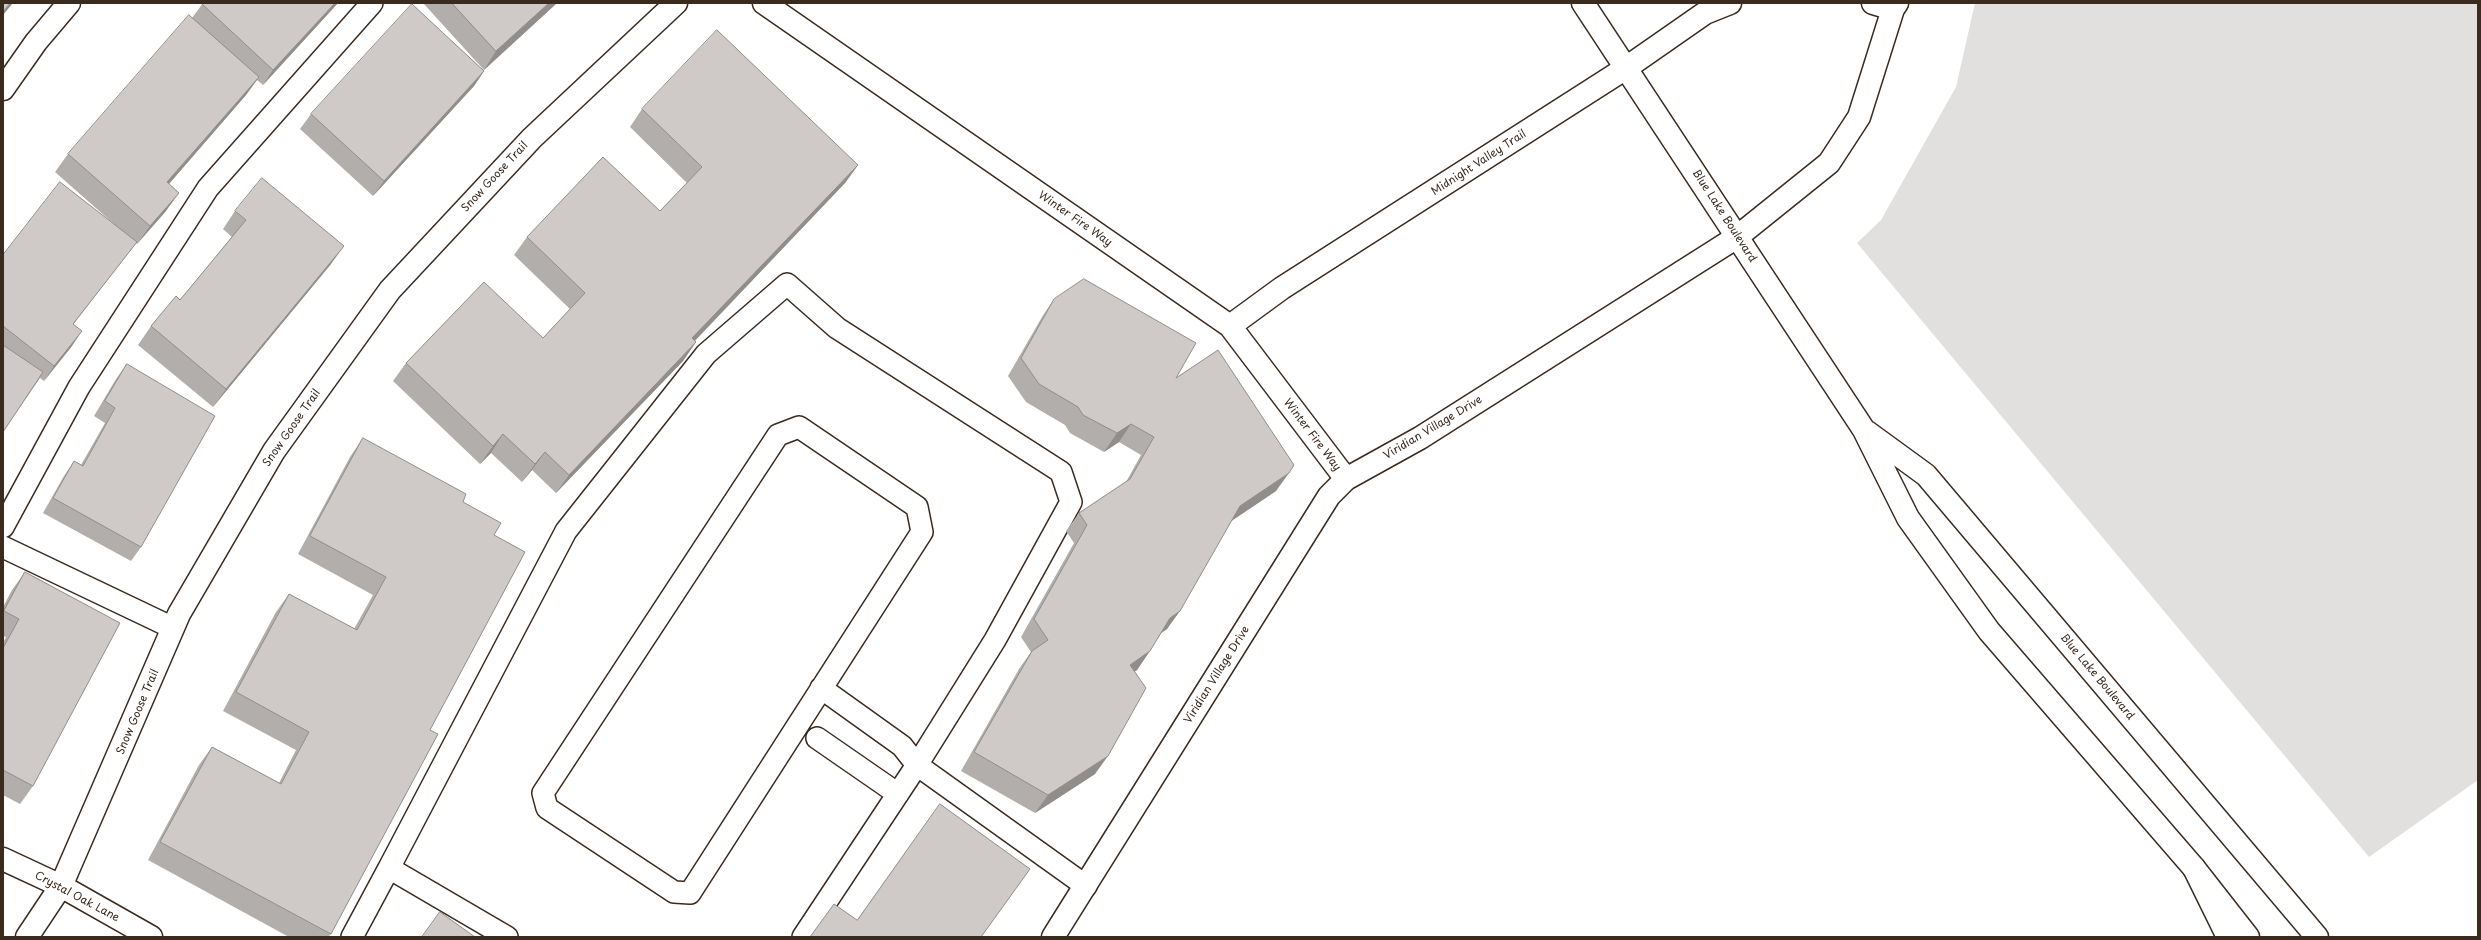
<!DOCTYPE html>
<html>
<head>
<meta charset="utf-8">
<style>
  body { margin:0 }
  #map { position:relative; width:2481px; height:940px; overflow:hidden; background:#fff; font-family:"Playpen Sans",sans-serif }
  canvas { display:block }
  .frame { position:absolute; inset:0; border:4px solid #3b2a1e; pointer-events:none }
</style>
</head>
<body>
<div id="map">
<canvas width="2481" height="940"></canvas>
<div class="frame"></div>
</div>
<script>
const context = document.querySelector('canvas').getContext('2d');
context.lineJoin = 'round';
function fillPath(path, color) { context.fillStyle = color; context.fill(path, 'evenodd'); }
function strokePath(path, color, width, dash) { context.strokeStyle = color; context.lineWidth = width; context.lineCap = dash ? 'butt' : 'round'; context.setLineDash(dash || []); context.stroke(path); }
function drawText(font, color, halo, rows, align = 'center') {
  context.font = font + ' "Playpen Sans",sans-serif'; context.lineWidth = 3; context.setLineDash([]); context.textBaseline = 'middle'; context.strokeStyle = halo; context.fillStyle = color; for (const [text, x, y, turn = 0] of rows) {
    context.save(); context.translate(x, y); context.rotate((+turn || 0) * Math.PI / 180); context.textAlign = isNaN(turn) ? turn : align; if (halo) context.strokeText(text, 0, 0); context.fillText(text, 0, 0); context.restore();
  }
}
fillPath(new Path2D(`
  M1975,3h503v777l-109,77 -512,-614 24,-23 75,-133z`), '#e2e0de');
const lane = new Path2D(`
  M799,427l118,80 5,25 -232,361 -16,-1 -127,-84 -4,-15 235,-358z
  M3,527l76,-140 129,-199 164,-185
  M3,547l170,81
  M821,688l81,58 15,19 169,121
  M817,738l81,56
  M352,937l37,-69
  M507,937l-118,-69 177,-337 140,-177 81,-70 50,44 224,144 10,30 -76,138 -78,125 -114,172`);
const street = new Path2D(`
  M764,3l466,323 116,153
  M1873,3l20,6
  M1230,326l52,-38 344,-220 79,-55 25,-10
  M3,859l58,27 90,51
  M27,937l34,-51 118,-272 95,-163 116,-161 142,-152 144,-135
  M1053,937l276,-441 17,-17 74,-41 317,-201 92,-74 30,-46 34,-108 4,-6`);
const secondary = new Path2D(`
  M1583,3l281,427 44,88 81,113 205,237 54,69
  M3,89l33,-47 33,-39
  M1867,432l59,43 391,462`);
const primary = new Path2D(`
  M2194,868l34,69`);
strokePath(lane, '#3b2a1e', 24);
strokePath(street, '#3b2a1e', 25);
strokePath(secondary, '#3b2a1e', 25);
strokePath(primary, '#3b2a1e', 25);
strokePath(lane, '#fff', 21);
strokePath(street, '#fff', 22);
strokePath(secondary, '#fff', 22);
strokePath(primary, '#fff', 22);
fillPath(new Path2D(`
  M203,3h135l-75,82 -6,-5 -11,15 -77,89 -3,27 -29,33 -1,-1 -10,13 -53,68 -1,22 -28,35 -4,-3 -37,54v-177l111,-31 -59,-52 13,-18 124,-136z
  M423,3h134l-73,67z
  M484,71l-10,15 -101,110 -73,-67 11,-15z
  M642,109l216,56 -13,18 -150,158 1,1 -13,19 -127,132 -24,-23 -10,12 -31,-29 -11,11 -87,-83 13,-18 137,-25 27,-29 -56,-54 13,-18 133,-26 27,-28 -57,-56z
  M235,211l96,53 -118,143 -75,-62 13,-19 29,-26 52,-63 -9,-8z
  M1054,299l122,79 100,113 -45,30 -64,108 -6,4 -24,37 -3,2 -39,102 -60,39 -74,-42 58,-102 12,-17 -10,-15 53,-94 -8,-12 13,-18 47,-31 15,-27 -22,-13 -15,10 -34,-19 -5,-8 -39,-23 -18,-26 34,-59z
  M127,364l14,183 -10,14 -88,-48 21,-37 10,-15 7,4 24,-42 -11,-7 22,-37z
  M363,438l100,64 31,33 -64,195 -99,204 -3,3h-39l-141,-77 51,-95 13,-18 67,36 17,-33 -73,-39 53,-99 13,-18 65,35 19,-34 -75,-41 52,-97z
  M25,572l8,214 -13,18 -17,-9v-152l3,-6 -3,-1v-29l9,-17z`), '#b2aeab');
fillPath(new Path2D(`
  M10,3h3l-10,12v-3z
  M335,3h3l-75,82 10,-15z
  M549,3h8l-73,67 12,-19z
  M484,71l-10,15 -101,110 11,-15z
  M259,77l-13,18 -92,106 13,-19z
  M858,165l-13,18 -166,174 13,-19z
  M179,193l-13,18 -29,33 13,-18z
  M137,242l-11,14 -64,83 11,-15z
  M344,246l-13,18 -118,143 13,-18z
  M82,331l-10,15 -28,35 10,-15z
  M696,342l-13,19 -127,132 13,-18z
  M1131,424l-12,18 -15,10 13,-19z
  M503,434l-12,19 -11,11 13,-18z
  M545,452l-13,18 -10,12 13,-18z
  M1289,473l-13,18 -49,33 13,-18z
  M1180,611l-13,18 -10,7 13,-18z
  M1150,651l-13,19 -20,14 13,-19z
  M1108,756l-13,18 -60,39 13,-18z`), '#918d8b');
const building = new Path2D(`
  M3,3h7l-7,9z
  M203,3h132l-62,67 -71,-66z
  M452,3h97l-53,48z
  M412,4l72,67 -100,110 -73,-67z
  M189,15l70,62 -92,105 12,11 -29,33 -82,-72z
  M717,30l141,135 -166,173 4,4 -127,133 -24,-23 -10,12 -32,-30 -10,12 -87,-83 78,-81 59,56 42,-45 -58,-56 76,-80 57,54 42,-44 -60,-58z
  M262,178l82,68 -118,143 -75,-63 25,-30 4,4 66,-80 -11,-9z
  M60,182l77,60 -64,82 9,7 -28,35 -51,-40v-71z
  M1084,279l112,64 -20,35 42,-28 76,115 -5,8 -49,33 -60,105 -10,7 -20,33 -20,14 16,23 -38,68 -60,39 -74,-43 58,-101 16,-11 -14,-21 53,-94 -8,-12 51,-34 24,-42 -23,-13 -14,9 -34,-18 -5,-8 -39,-23 -18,-26 33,-59z
  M3,345l40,27 -40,60z
  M127,364l88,52 -74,131 -88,-49 21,-37 9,5 32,-58 -10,-7z
  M363,438l103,56 -3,8 38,21 -7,12 31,17 -95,178 8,4 -107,200 -171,-92 52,-95 69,37 28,-52 -73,-40 53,-98 68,36 29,-53 -76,-41z
  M25,572l95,51 -87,163 -30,-16v-122l16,-29 -15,-8z
  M940,804l90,65 -49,68h-171l24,-33 23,16z
  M440,912l35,25h-53z`);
fillPath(building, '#cfcac7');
strokePath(building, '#918d8b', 1);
drawText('11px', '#3b2a1e', '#fff', [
  ["Midnight Valley Trail",1479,163,-33],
  ["Snow Goose Trail",495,177,-47],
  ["Blue Lake Boulevard",1724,216,57],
  ["Winter Fire Way",1075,219,35],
  ["Snow Goose Trail",292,428,-55],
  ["Viridian Village Drive",1433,428,-31],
  ["Winter Fire Way",1312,435,53],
  ["Viridian Village Drive",1217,675,-58],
  ["Blue Lake Boulevard",2097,677,50],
  ["Snow Goose Trail",138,712,-67],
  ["Crystal Oak Lane",77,897,28]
]);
</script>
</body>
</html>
